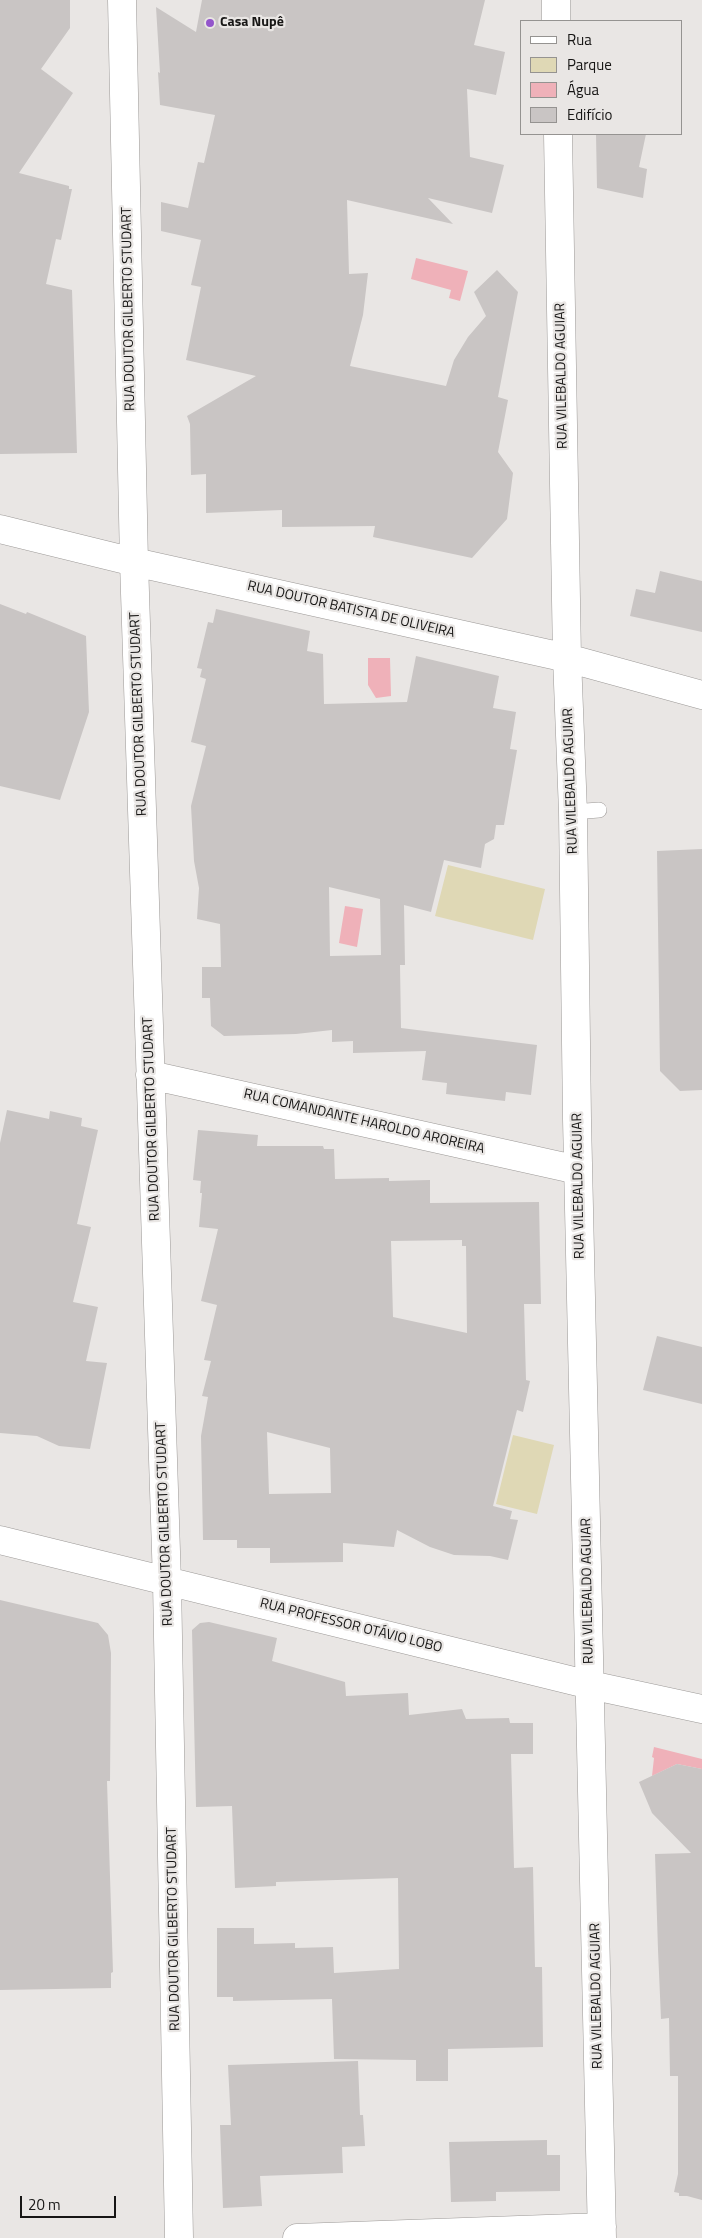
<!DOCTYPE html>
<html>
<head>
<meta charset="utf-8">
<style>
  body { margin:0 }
  #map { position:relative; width:702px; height:2238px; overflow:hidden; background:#e9e6e4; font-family:"Titillium Web",sans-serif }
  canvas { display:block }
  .legend { position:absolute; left:520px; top:20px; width:162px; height:115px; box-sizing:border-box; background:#e9e6e4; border:1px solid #959391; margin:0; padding:6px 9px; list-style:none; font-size:15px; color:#171615 }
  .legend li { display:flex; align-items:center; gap:10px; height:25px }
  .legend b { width:25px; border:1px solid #959391 }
  .scale { position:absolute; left:20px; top:2196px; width:96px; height:22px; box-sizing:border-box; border:2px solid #171615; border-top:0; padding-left:6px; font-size:15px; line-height:18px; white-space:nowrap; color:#171615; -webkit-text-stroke:4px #e9e6e4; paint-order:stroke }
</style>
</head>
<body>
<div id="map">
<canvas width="702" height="2238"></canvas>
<ul class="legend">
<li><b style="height:6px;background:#fff"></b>Rua</li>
<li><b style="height:14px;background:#dfd8b5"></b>Parque</li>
<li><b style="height:14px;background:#efb1b9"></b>Água</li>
<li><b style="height:14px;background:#c9c5c4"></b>Edifício</li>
</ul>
<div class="scale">20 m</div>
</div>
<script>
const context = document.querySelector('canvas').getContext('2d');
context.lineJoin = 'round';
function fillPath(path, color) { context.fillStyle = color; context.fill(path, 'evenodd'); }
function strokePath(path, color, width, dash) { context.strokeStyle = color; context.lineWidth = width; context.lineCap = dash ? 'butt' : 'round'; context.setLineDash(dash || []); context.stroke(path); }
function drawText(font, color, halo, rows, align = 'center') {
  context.font = font + ' "Titillium Web",sans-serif'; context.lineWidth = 4.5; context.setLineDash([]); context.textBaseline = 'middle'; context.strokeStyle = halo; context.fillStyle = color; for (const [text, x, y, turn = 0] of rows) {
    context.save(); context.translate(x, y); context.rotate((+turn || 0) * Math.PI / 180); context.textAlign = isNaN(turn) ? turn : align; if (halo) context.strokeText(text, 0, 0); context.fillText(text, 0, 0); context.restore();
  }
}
fillPath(new Path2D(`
  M448,865l97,24 -12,51 -98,-24z
  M513,1435l41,10 -17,69 -41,-10z`), '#dfd8b5');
fillPath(new Path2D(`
  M416,258l52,13 -8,30 -11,-3 2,-8 -40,-11z
  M368,658h22l1,38 -15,2 -8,-13z
  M345,906l18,3 -6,38 -18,-4z
  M654,1747l48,12v10l-25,-5 -25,12 2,-18 -2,-1z`), '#efb1b9');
fillPath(new Path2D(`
  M0,0h70v28l-29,41 32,24 -54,80 50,13v3h3l-11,51 -5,-1 -10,45 26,6 5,163 -77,1z
  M202,0h283l-11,45 31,7 -9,43 -29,-6 3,68 34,8 -12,48 -64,-15 25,26 -106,-24 2,74 19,-1 -5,42 -13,51 96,20 8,-26 14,-23 18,-21 -12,-24 23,-22 21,22 -20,105 10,3 -10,52 15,21 -6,46 -35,39 -99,-21 2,-11 -93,1v-17l-76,3v-39l-15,1 -1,-51 -3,-8 69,-40 -70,-16 15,-73 -10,-2 10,-45 -40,-9v-29l27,6 10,-46 6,1 11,-48 -55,-10 -2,-33 2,1 -4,-66 40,25z
  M596,134h50l-7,33 8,2 -4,29 -46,-10z
  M660,571l42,10v51l-72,-16 6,-27 19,4z
  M0,604l26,10 1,-2 59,24 3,76 -29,88 -60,-14z
  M216,609l94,22 -3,20 16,3 1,50 83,-2 9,-46 83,20 -6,32 23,4 -6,37 7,1 -13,75h-8l-2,14 -9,5 -4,24 -37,-8 -13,52 -27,-7 1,60h-5l1,63 136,17 -6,50 -25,-3 -1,9 -59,-7 1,-11 -25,-3 4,-29 -73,2v-12l-21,1v-12l-36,4 -72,2 -13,-10 -1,-28h-8v-31h19l-1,-43 -23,-5 2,-31 -5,-27 -3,-55 15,-60 -15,-4 15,-63 -6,-2 2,-8 -5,-1 11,-46 5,1zM329,887l51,12 1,56 -51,1z
  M702,849v241l-22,1 -20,-20 -3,-220z
  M7,1110l42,9 1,-8 32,7 -1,8 17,4 -21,94 14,3 -18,75 25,5 -12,54 21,2 -17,86 -31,-3 -22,-10 -37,-3v-290z
  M198,1130l60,5 -1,11h66l1,3h10l1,30 54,-1v3l41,-1v23l109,-1 2,102h-17l2,76 4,1 -7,31 -6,-2 -24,96 19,5 -2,8 8,1 -10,40 -18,-4 -36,-1 -24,-8 -33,-17 -3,17 -51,-4v19l-73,1v-15h-33v-8h-34l-2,-104 7,-39 -6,-1 9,-35 -7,-1 13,-55 -16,-4 17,-72 -19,-2 3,-34h-2l1,-12 -8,-1zM462,1240v6h4l1,87 -74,-16 -2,-76zM267,1432l63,16 1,45 -62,1z
  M657,1336l45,11v57l-59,-14z
  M0,1600l98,23 10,12 3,18 -1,128h-3l6,191 -2,1v15l-111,2z
  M209,1622l68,16 -5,23 73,21 1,14 62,-3 1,22 53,-6 4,10 43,-1 1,5h23v31h-22l3,114 19,-1 2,100h7l1,80 -95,2v32h-32v-21l-82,-1 -2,-60 -99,2v-4h-16v-69h37v16l41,-1v5l38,-1 1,26 65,-4 -1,-91 -122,4v4l-41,2 -3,-82 -36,1 -4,-177 8,-7z
  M677,1764l25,5v431l-15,-4h-8v-3l-5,-1 4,-18v-98h-8l-1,-58 -8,1 -3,-69 -3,-96 36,-1 -39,-40 -13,-31z
  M358,2061l2,54h3l2,31 -23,1 1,26 -83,3 2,30 -39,2 -3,-83h11l-3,-60z
  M547,2140v15h13v36l-64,1v9l-45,1 -2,-60z`), '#c9c5c4');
const lane = new Path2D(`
  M573,812l26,-2`);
const street = new Path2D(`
  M122,0l12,562 33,1020 12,656
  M556,0v21
  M558,134l9,524 6,154 4,307 25,1119
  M0,529l134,33 433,96 135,37
  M150,1075l428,95
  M0,1540l590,145 112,24
  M297,2238l305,-11`);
strokePath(lane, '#9c9997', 16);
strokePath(street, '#9c9997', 29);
strokePath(lane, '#fff', 15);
strokePath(street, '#fff', 28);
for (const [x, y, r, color] of [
  [210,23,5,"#9355cb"]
]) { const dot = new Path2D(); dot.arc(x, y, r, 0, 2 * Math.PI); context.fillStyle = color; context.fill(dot); strokePath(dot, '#e9e6e4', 2); }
drawText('bold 14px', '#171615', '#e9e6e4', [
  ["Casa Nupê",220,23]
], 'left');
drawText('14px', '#171615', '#e9e6e4', [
  ["RUA DOUTOR GILBERTO STUDART",129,309,-91],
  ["RUA VILEBALDO AGUIAR",562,376,-91],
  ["RUA DOUTOR BATISTA DE OLIVEIRA",351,610,13],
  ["RUA DOUTOR GILBERTO STUDART",139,714,-92],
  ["RUA VILEBALDO AGUIAR",571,781,-92],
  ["RUA DOUTOR GILBERTO STUDART",152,1119,-92],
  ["RUA COMANDANTE HAROLDO AROREIRA",364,1122,13],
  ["RUA VILEBALDO AGUIAR",579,1186,-91],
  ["RUA DOUTOR GILBERTO STUDART",165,1524,-92],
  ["RUA VILEBALDO AGUIAR",588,1591,-91],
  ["RUA PROFESSOR OTÁVIO LOBO",351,1626,14],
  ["RUA DOUTOR GILBERTO STUDART",174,1929,-91],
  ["RUA VILEBALDO AGUIAR",597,1996,-91]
]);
</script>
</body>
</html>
